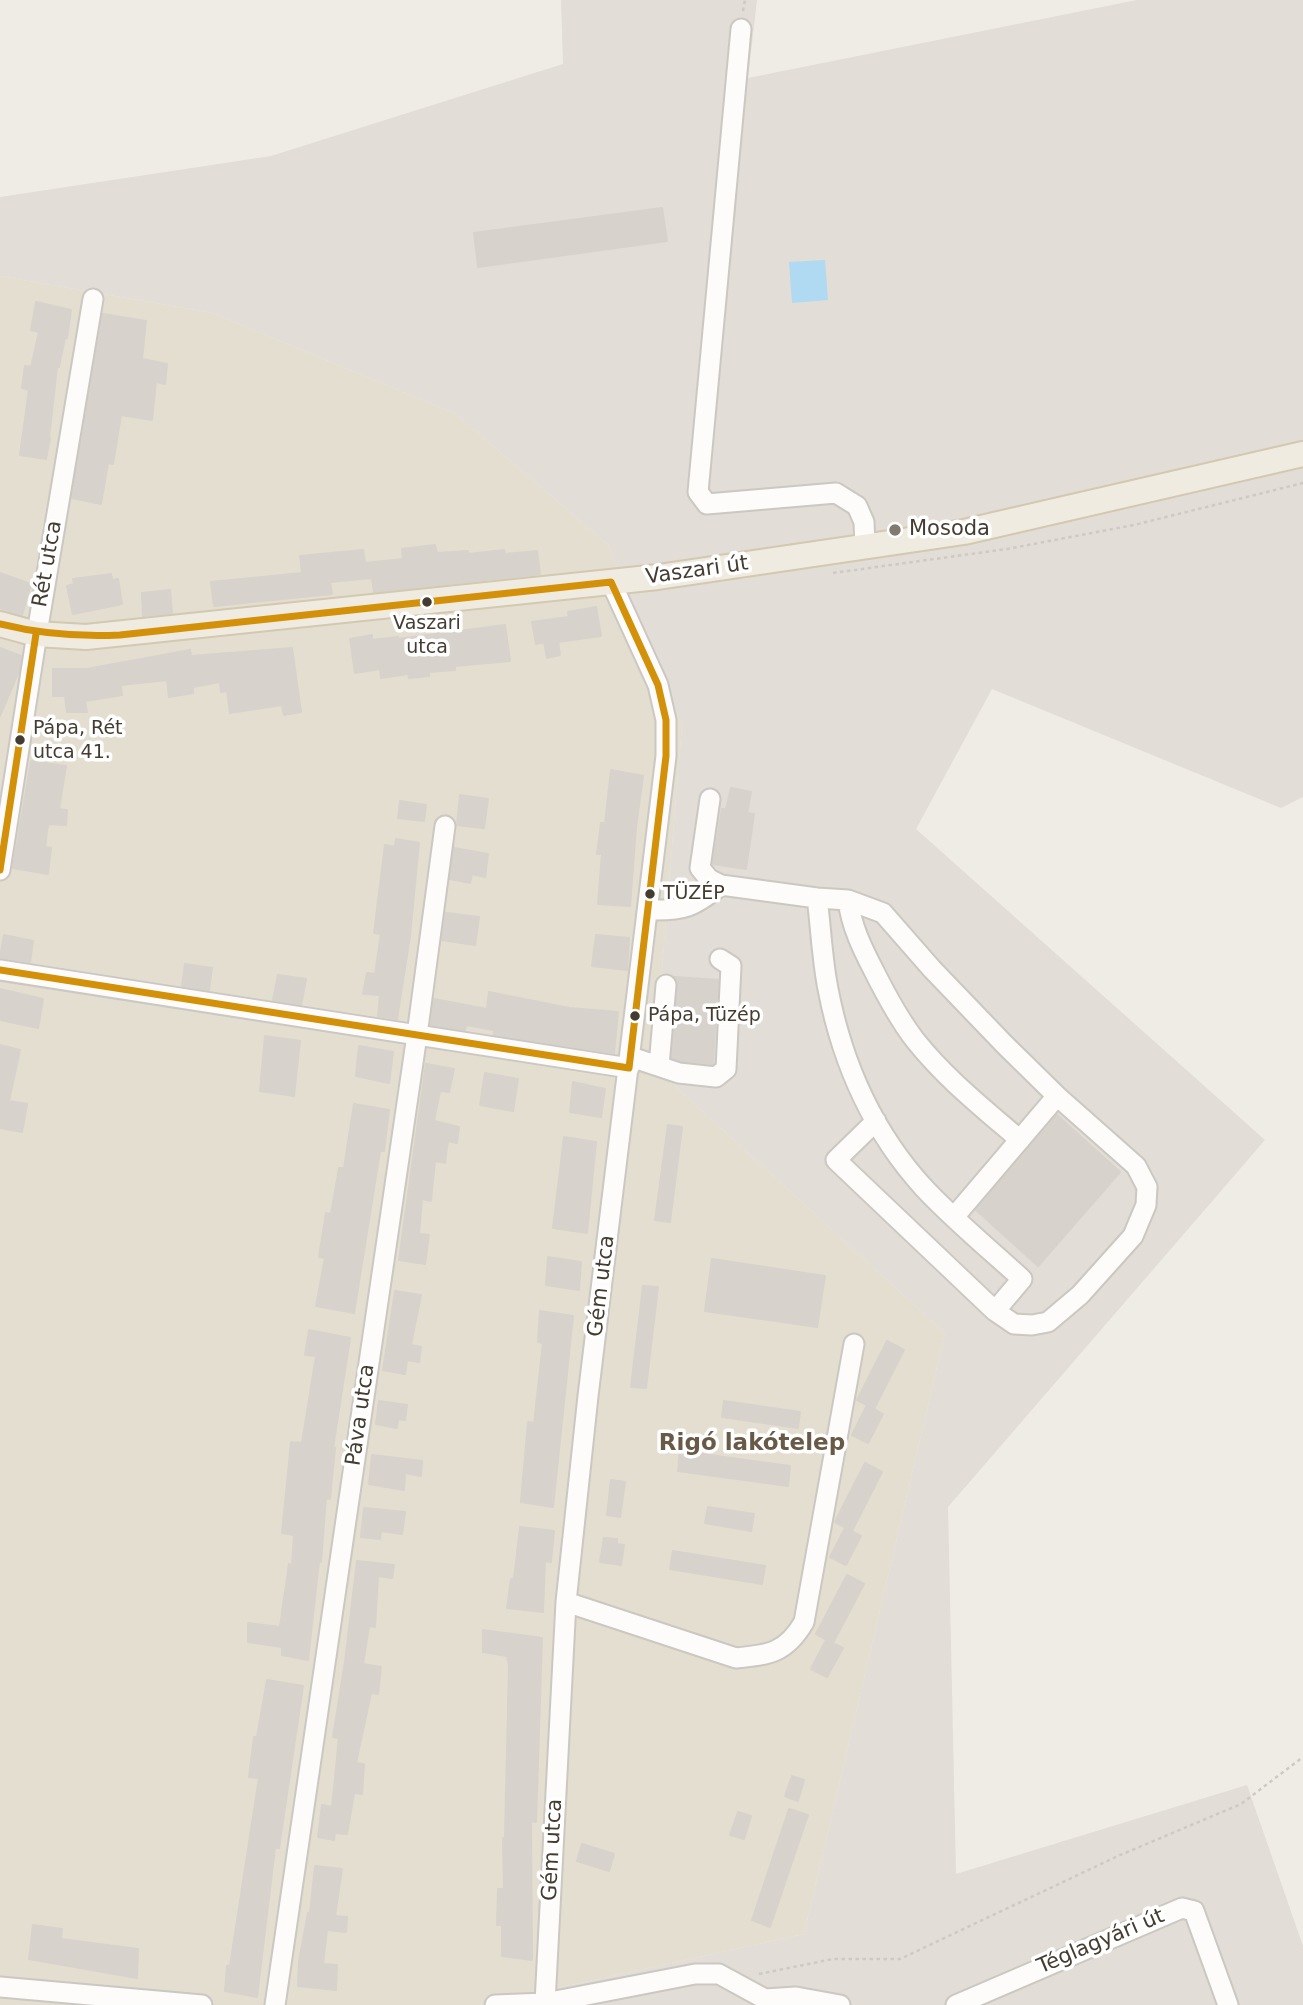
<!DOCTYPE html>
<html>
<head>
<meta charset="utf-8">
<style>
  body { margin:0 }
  canvas { display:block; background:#efece5 }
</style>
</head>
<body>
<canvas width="1303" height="2005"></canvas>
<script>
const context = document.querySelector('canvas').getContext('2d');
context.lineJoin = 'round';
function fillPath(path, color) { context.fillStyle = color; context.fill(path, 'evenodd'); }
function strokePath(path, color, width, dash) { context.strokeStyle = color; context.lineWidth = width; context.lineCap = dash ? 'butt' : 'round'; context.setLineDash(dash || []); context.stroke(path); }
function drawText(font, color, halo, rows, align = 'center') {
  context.font = font + ' "DejaVu Sans",sans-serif'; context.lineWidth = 7; context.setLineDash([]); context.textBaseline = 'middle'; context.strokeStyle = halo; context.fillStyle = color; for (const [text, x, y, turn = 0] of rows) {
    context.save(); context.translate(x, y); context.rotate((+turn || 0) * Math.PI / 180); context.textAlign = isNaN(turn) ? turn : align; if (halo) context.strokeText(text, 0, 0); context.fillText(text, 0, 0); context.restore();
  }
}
fillPath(new Path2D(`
  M0,276l213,37 243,101 152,131 74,180 -28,342 291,266 -141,601 -324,71h-480z`), '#e4ded1');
fillPath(new Path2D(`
  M561,0h196l-9,78 389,-78h166v797l-22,11 -289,-119 -76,140 349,311 -317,367 8,367 291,-89 56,161v59h-823l324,-71 141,-601 -291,-266 28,-342 -74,-180 -152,-131 -243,-101 -213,-37v-79l271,-41 292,-92z`), '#e2ddd6');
fillPath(new Path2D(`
  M825,260l3,40 -36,3 -3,-41z`), '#afdaf2');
const building = new Path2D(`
  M662,208l5,33 -189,26 -4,-34z
  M36,302l35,8 -4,28h-2l-6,29h-2l-8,71h1l-4,21 -26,-4 9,-65 -7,-2 3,-22 6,1 8,-35 -8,-2z
  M103,314l43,7 -4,38 25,5 -2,20 -9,-2 -4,38 -31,-5 -8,49 -5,-1 -7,41 -29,-6z
  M435,545l2,8 31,-2v3l36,-4 1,4 32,-3 3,23 -166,18 -2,-14 -42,4 2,12 -118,12 -3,-24 91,-9 -2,-17 63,-6 2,13 38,-4 -1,-10z
  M0,573l31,11 -9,31 -22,-7z
  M111,574l1,6 6,-1 4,25 -49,10 -6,-28 7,-2 -1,-5z
  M170,590l2,23 -29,3 -1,-23z
  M596,607l5,29 -43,6 2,13 -13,3 -3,-16 -8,2 -4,-22 37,-5 -1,-5z
  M505,625l5,36 -55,5v4l-26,2v4l-20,2 -1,-4 -27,4 -1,-9 -25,4 -5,-34 22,-4v5l26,-3v2z
  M0,648l21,8 -2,15 -19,45z
  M292,648l9,64 -17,3 -2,-10 -52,8 -3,-22 -6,1 -1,-10 -27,5v6l-24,4 -2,-17 -46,5 1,10 -37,6 2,11h-20l-2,-16h-12v-27h34l103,-19 1,6z
  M31,761l35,5 -7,43 8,1 -1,15 -18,-1 -3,23 6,1 -3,26 -35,-6z
  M611,770l32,6 -7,51 -6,79 -32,-2 4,-50h-5l4,-31h4z
  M731,788l20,4 -4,21 7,1 -8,55 -33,-5 9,-55h4z
  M460,795l28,4 -4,29 -27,-3z
  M400,801l26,4 -2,16 -26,-3z
  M396,839l23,4 -9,93 -13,83 -19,-3 2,-21 -17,-1 4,-21 8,1 6,-40 -7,-1 11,-88 10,2z
  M454,848l34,6 -3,23 -13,-3 -2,9 -20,-4z
  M446,913l33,4 -4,28 -33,-5z
  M4,935l29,6 -3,21 -30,-4z
  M596,935l33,3 -2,32 -35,-4z
  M185,964l27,4 -3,22 -27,-4z
  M278,975l28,4 -5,26 -28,-5z
  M675,977l43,3 -5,84 -31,-3 -10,-3 6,-72z
  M0,989l43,10 -5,29 -38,-8z
  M489,992l80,16 49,4 -4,41 -120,-18v-5l-28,-5 -1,5 -34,-5 3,-26 53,10z
  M265,1036l35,5 -6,55 -34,-5z
  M0,1045l20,5 -11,51 18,3 -5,28 -22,-4z
  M359,1046l34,6 -4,31 -33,-7z
  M426,1064l28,5 -5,23 -9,-1 -6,30 25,6 -2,16 -9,-2 -3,22 -10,-2 -4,40 -9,-2 -3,35 10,1 -4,29 -26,-4z
  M485,1073l33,6 -5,32 -33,-6z
  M573,1082l32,7 -4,28 -31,-5z
  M354,1104l35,6 -5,41h-4l-26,162 -38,-7 9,-48 -6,-1 7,-44 5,1 8,-46h5z
  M1057,1115l63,57 -82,94 -62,-56z
  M668,1125l14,2 -12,95 -15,-2z
  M564,1137l32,5 -9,91 -34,-5z
  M548,1257l33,5 -2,28 -33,-5z
  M712,1259l113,17 -8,51 -112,-16z
  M643,1286l15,1 -12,101 -15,-1z
  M395,1291l26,4 -10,50 10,2 -2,15 -12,-2 -2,14 -22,-4z
  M540,1311l33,5 -20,191 -32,-5 7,-80 6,1 9,-80 -5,-1z
  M309,1330l41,8 -17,110h2l-5,51 -4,-1 -5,64 -2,-1 -11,99 -26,-5v-8l-34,-5v-19l32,4 9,-63 3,1 2,-30 -12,-2 9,-91 11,1 14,-87 -11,-1z
  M887,1341l17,9 -30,59 9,5 -15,29 -16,-8 15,-30 -10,-5z
  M379,1401l28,4 -2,15 -7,-1 -1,9 -21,-4z
  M724,1401l76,11 -2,16 -76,-11z
  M680,1451l110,15 -2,20 -110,-15z
  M372,1455l50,6 -1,15 -16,-3 -1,17 -35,-6z
  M865,1463l17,9 -30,59 -17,-9z
  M611,1480l14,2 -5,35 -13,-2z
  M708,1507l46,7 -3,17 -46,-8z
  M364,1508l41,4 -3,22 -21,-3 -1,8 -19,-2z
  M520,1527l34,4 -3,31 -6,-1 -2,51 -36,-4 4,-29h3z
  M845,1528l16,8 -15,29 -16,-8z
  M604,1538l13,1v5l7,1 -3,20 -21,-3z
  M673,1551l92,15 -3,18 -92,-15z
  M357,1561l37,4 -2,13 -14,-2 -3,51 -6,-1 -6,38 18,3 -3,27 -7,-1 -15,70 8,1 -2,30 -8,-1 -7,41 -12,-1 -1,7 -16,-3 4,-32 10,2 7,-69 -6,-1 12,-75z
  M847,1575l17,9 -31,59 -17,-9z
  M483,1630l59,8 -6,184 -5,-1 1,139 -30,-4v-31h-5l1,-36h6l-1,-51h2l4,-172 -2,-10 -24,-4z
  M826,1640l17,8 -16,29 -16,-8z
  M267,1680l36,6 -24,162h-4l-18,149 -32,-6 2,-25h3l29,-188 -10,-1 5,-40h3z
  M792,1776l12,4 -6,21 -13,-5z
  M789,1809l19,6 -38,112 -18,-7z
  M738,1812l13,4 -7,23 -14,-4z
  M582,1844l32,10 -5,17 -32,-10z
  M315,1866l27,3 -7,47 12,1 -1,15 -19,-2 -4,34 14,1 -1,25 -38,-4 1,-25 9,-48h2z
  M33,1925l29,4 -1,10 77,10 -1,29 -108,-19z`);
fillPath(building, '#d7d3cc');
strokePath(building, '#d7d2cb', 2);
const minor = new Path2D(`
  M741,29l-43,463 9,12 129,-11 21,13 7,16 1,25
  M710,799l-10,69 9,11 12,6
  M0,870l38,-243 55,-328
  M817,898c4,30 5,61 11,91 14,73 45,143 96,199 30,32 65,61 98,91l-27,32
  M848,900c3,25 14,48 26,71 12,24 24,47 41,69 30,38 68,68 105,100
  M649,910c35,1 45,-3 72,-25l96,13 31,2 35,13 49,56 73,76 52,51 79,70 11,21 -1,18 -13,31 -53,59 -32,27 -16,3 -18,-1 -19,-13 -159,-151 40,-39
  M0,970l629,98
  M631,1057l48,16 37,4 10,-8 5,-103 -11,-7
  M659,1066l7,-81
  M954,1217l103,-121
  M566,1602l170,56c33,-3 50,-5 68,-36l50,-278
  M0,1987l202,18
  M545,2003l21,-401 22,-206 78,-640v-36l-8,-35 -47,-103
  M275,2005l142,-970 28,-209
  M495,2005l50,-2 150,-29h24l46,25 31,-2 44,8
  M956,2005l226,-97 12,3 34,94`);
const major = new Path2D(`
  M0,624l36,10 50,3 572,-60 306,-45 339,-78`);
strokePath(minor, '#cbc7c1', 23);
strokePath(major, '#d3c8b0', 28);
strokePath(new Path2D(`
  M743,11l2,-11
  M833,573l174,-24 127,-24 169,-42
  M759,1974l74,-15h67l218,-103 123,-52 62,-47`), '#cdcac5', 2.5, [3.5, 3.5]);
strokePath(minor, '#fdfcfb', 19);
strokePath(major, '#f0ebe1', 24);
strokePath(new Path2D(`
  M0,624c40,10 78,13 120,11l491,-53 47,103 8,35v36l-37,312 -629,-98
  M0,870l36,-236`), '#d3910a', 7);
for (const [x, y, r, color] of [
  [895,530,7,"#807a70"],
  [427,602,6,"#443c31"],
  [20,740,6,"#443c31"],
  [650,894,6,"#443c31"],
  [635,1016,6,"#443c31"]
]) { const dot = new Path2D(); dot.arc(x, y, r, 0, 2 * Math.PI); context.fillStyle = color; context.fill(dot); strokePath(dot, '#fff', 2.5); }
drawText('19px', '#443c31', '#fff', [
  ["Vaszari",427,624,"center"],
  ["utca",427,648,"center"],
  ["Pápa, Rét",33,729],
  ["utca 41.",33,753],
  ["TÜZÉP",663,894],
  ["Pápa, Tüzép",648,1016]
], 'left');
drawText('21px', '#443c31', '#fff', [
  ["Mosoda",909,530]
], 'left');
drawText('21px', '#443c31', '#fff', [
  ["Rét utca",48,564,-80],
  ["Vaszari út",697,571,-8],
  ["Gém utca",602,1286,-83],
  ["Páva utca",361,1415,-82],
  ["Gém utca",553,1850,-87],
  ["Téglagyári út",1101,1942,-23]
]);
drawText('bold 23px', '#685a47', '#fff', [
  ["Rigó lakótelep",752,1444]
]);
</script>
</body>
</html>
